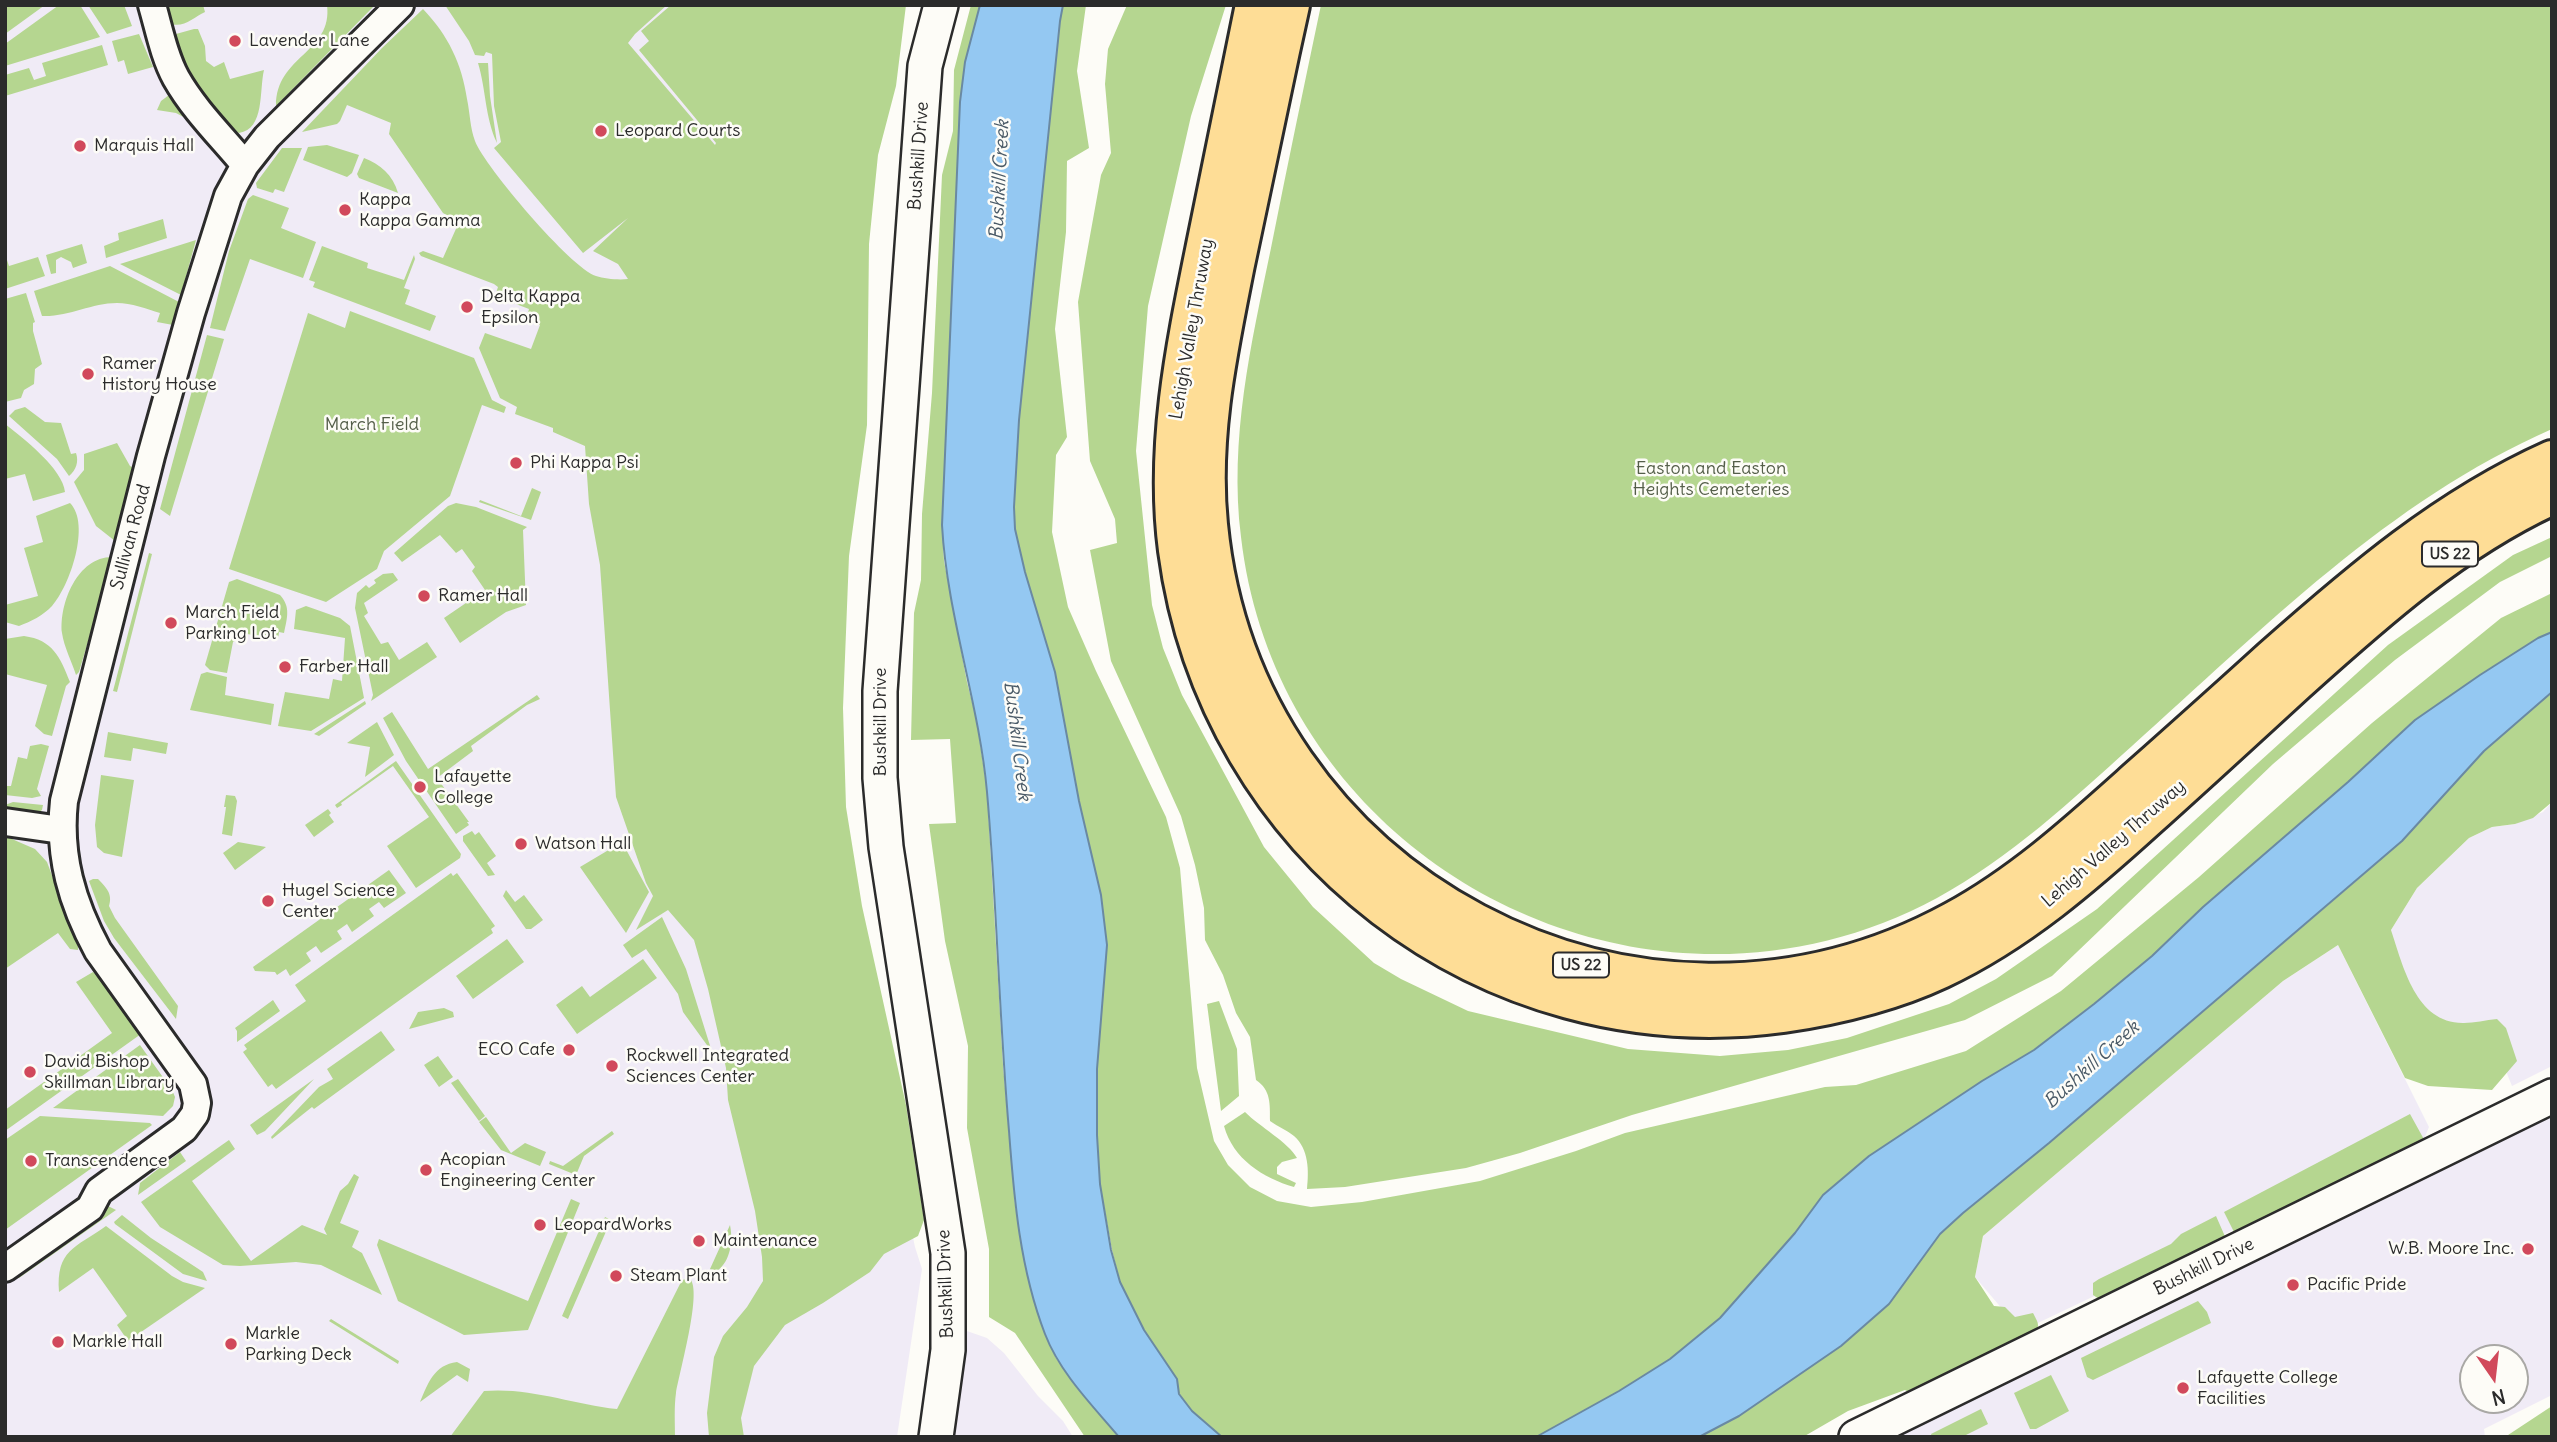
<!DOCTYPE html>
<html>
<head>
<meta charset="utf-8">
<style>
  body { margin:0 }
  #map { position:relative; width:2557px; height:1442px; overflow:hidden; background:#fdfcf7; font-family:Delius,sans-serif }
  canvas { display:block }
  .frame { position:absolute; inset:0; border:7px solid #2b2b2b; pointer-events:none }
  .north { position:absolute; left:2459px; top:1344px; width:70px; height:70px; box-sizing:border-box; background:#fdfcf7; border:2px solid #a9a8a5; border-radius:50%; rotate:166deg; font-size:19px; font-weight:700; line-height:28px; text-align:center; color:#2b2b2b }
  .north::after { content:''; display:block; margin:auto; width:24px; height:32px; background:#d1495b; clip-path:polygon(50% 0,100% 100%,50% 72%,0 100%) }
</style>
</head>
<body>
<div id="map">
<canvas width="2557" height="1442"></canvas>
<div class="frame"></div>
<div class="north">N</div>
</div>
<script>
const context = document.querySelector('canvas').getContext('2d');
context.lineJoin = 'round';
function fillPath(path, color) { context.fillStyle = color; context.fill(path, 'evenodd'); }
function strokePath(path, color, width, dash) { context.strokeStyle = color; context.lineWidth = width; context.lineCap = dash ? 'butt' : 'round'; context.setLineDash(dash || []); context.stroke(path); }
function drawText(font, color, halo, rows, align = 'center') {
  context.font = font + ' Delius,sans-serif'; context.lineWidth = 5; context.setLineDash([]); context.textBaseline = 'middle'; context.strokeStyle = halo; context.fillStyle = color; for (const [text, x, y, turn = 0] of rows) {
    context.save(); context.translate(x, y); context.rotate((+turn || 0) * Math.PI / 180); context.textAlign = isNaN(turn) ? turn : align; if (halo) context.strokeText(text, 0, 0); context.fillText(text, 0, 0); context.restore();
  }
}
fillPath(new Path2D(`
  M5,5h889l-13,78 -53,625 72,468 15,71 7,22 -25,168h-892z
  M2552,802v264l-40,20 -13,-32 -87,-24 -21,-100 26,-42 52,-50 23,-11 23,-3 28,-12z
  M2338,945l91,182 -5,12 -403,192 -46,-54 8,-41 300,-255z
  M2552,1113v282l-68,34 1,8h-629zM2473,1358h42v42h-42z
  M964,1330l23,8 17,15 34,43 25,25 10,16h-123z`), '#f0ebf6');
fillPath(new Path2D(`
  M5,5h40l-40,29z
  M59,5h21l20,32 -95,29v-22z
  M88,5h36l8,21 -25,8z
  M166,5h37l2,7c-11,5 -21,16 -34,12z
  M327,5h48l-99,101c0,-51 57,-53 51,-101z
  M445,5h222l-32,29 -7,9 87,102 1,-2 -77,-93 10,-9 -8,-10 30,-26h235l-10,81 -18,69 -9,89 -2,181 -18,131 -6,152 3,99 16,99 44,199 18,115 -6,16 -34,18 -14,18 -47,31 -38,22 -31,41 -13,52 3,19h-35l-2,-24 7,-56 9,-21 24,-29 16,-26 -1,-24 -7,-46 -27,-111 -2,-32 -18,-79 -14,-49 -26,-30 -32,20 17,-34 -7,-13 -30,-86 -16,-232 -11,-61 -4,-58 -32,-14v-4l-38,-14 2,-7 -17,-9 -21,-50 6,-15 46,16 9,-24 -14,-6 3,-10 -34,-13 3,-9 -4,-3 -73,-28 -2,-3 4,-2 20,7 16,-36 -16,-9 -54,-79 2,-11 -44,-18 -7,16 -3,3 -35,8 80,-84 41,-39c25,26 39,55 44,90 3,14 3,29 8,42 10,26 96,127 121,135 9,3 23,4 32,3l-10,-15 -25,-13 35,-33 -45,35 -89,-105 7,-6 -7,-36 -2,-52 -6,-2 -2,4 -9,-1 -6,-14z
  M971,5h9l-15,57 -5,40 -18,423 2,36 23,121 10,40 10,69 16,274 12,140 13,69 17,61 11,23 18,26 45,53h-34l-70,-104 -26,-16v-68l-22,-121 1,-82 -23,-105 -16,-117 27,-1 -6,-84 -39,1 3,-127 7,-33 1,-66 10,-121 10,-218 11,-44 1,-61z
  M1063,5h23l-9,66 12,77 -22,13 -1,71 -11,97 12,108 -11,18 -4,77 16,75 28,64 70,146 14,51 17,200 17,73 14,24 22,22 27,14 34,6 51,-5 118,-21 96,-30 49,-18 200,-46 31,-2 110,-34 95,-60 138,-114 173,-154 129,-105 51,-25v39l-14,6 -58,37 -65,45 -67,62 -145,125 -51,49 -58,48 -60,46 -52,31 -113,75 -46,39 -28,38 -75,85 -50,41 -51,32 -83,46h-314l-30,-26 -13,-17 -2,-15 -33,-49 -24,-48 -8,-32 -12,-66 -3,-49v-66l10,-124 -6,-50 -22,-94 -24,-129 -30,-100 -10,-43 -1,-22 5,-87 41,-399z
  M1127,5h99l-35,111 -43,190 -12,145 16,154 11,43 19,47 82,152 49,60 61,56 27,16 67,32 160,38 92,7 68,-6 59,-12 102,-34 47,-25 101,-70 291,-264 125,-90 39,-18v19l-52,26 -105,78 -122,104 -221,212 -87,44 -333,95 -112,38 -54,15 -121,19 -38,2c2,-18 2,-40 -13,-53 -7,-6 -16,-9 -24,-15 0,-17 1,-31 -14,-41l-6,-43 -14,-24 -13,-38 -18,-35 -1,-32 -9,-43 -14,-49 -70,-155 -21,-111 27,-7 -2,-24 -25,-58 -12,-159 23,-127 10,-22 -6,-69 3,-35z
  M1321,5h1231v424c-164,72 -289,200 -420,317 -61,55 -122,112 -195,152 -291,157 -658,-32 -696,-361 -12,-98 10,-193 30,-289 16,-81 33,-162 50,-243z
  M194,29h4l7,17 1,15 8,6 10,-5 6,17 34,-9c-5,21 1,59 -25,63l-11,-5 -34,-38 -22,-51 4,-5z
  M139,34l14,33 -25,7 -4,-14 -6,2 -6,-21z
  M102,45l6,20 -103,31v-21l24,-7 5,12 12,-4 -4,-13z
  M478,63h10l2,33 7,47c-12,-25 -11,-54 -19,-80z
  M169,95l11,8 11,18 -15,-8 -19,-3 4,-9z
  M327,145l32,10 -7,18 -5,4 -44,-17 5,-13z
  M282,148h20l-18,44 -9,-3 -2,4 -16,-5 -1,-5z
  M364,158c16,6 29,17 34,35l-39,-15 -2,-4z
  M253,195l36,13 -8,20 35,14 -13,36 -53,-19 -25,72 -15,-3 19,-77 19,-52z
  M163,219l4,19 -61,20 -2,-12 15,-6 -1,-7z
  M196,240l-15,55 -61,-31z
  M82,244l5,19 -14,5 -2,-6 -10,-5 -5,3v13l-5,1 -5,-19z
  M322,246l46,17 -1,5 37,12 10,-25 1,4 -11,29 6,2 -5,14 31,12 -6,15 -117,-44 2,-5 -6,-2z
  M5,254l4,12 29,-9 7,19 -40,13z
  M110,266l69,36 -6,23 -16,-3 3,-9c-13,-4 -29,-10 -43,-10 -26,0 -48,14 -75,13l-8,-25z
  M26,293l9,29 -2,1v8l9,33 -7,5 -1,15 -10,6 -3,8 -16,4v-103z
  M350,311l124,47 18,42 14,7 -2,6 -22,-8 -32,91 -66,55 -7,18 -51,33 -97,-33 79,-256 37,15z
  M207,335l17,4 -54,177 -10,-7z
  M25,407l20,15 16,1 10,31 5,-1c3,9 0,17 -7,23l-12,-17 -48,-43 6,-6z
  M5,424c18,14 58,45 60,68l-32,9 -8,-27 -20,5z
  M117,443l13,23 6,3 -21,72 -19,-15 -22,-44 10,-12v-16z
  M532,488l9,4 -10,28 -52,-18 1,-2 41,16z
  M70,503c21,21 0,83 -18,103 -8,9 -22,16 -33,20l-14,-4v-17l33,-9 -14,-48 19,-6 -7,-26z
  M456,503l20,4 51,20 -4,3 3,75 -20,7 -46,31 -16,-25 41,-28 -13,-19 3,-4 -13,-18 -6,4 -16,-18 -38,27 -8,-9 54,-47z
  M149,553l3,1 -35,138 -4,-1z
  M113,557l-34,115 -3,3c-4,-13 -12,-28 -14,-42 -3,-30 16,-77 51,-76z
  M393,573l5,7 -34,23 4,10 -4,3 17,28 7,-2 11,18 28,-18 10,15 -66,44 2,-6 -18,-87 2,-15 9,-8 3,3 7,-5 -2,-3 9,-6z
  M237,579l43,16c11,12 7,23 4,38l-5,-1 -1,7 -37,-6 -2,6 -6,3 -6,31 -17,-3 -5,-5 24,-83z
  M306,606l34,12 10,8 14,72 -53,33 -33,-5 7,-34 44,7 4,-20 9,2 3,-43 -51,-9 2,-19z
  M24,636c29,4 36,21 46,46l-4,4 -14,50 -8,-2 -9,-8 12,-41 -42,-11v-35z
  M207,672l20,5 -2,18 49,9 -3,21 -81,-15 11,-36z
  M2552,692v110l-19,16 -18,6 -23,3 -23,11 -52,50 -26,42c12,36 25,94 73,93 10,0 22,-3 33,-4l9,9 11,33 -25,29 -64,-4 -23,-8 -67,-133 -55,36 -300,255 -8,41 19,29 11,1 10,10 18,-4c4,8 8,12 2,20l-123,61 -7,-4 -57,21 -45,26h-104l40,-21 102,-70 22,-19 26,-23 51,-70 23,-21 86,-70 307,-262 67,-63 26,-30 35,-37z
  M537,695l3,4 -13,6 -56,41 2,5 -36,27 32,44h-2l2,3 -13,9 -50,-73 -23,-43 9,-6 36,57z
  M365,701l1,3 -41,28 -6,4 -5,-2z
  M377,722l17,33 -29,22 5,-30 -23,-4z
  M108,732l60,11 -2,11 -33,-6 -2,13 -27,-4z
  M41,744l8,2 -12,43 4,7 -9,2 -27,-3v-9h6l7,-29 9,2 3,-13z
  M396,761l65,93 -1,4 -44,30 -29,-42 42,-29 -36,-51 -52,37 1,2 -5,3 -2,-3z
  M101,775l33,5 -12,77 -18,-4 -7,-6 -2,-22z
  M226,795l9,1 2,5 -5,35 -10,-2 4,-27h-2z
  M13,802l30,3 -1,5 -7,5 -30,-5v-5z
  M328,809l3,4 -2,2 5,7 -20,15 -9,-12z
  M472,831l3,4 4,-3 17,24 -9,7 8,12 -7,1 -25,-35v-5z
  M5,836l30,13 12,13 25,67 6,11v10l-8,-1 -12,-16 -53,36z
  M238,842l28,5 -31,23 -12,-17z
  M622,842l27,50 -23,41 -46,-66z
  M389,870l17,23 -22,15 -5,-6 -10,7 5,7 -22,16 -5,-8 -10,7 5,8 -21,14 -5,-7 -10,7 5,8 -21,15 -4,-7 -9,6 -2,-3 -20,-1 -2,-4z
  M451,873l2,3 4,-3 38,53 -4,3 2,4 -217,156 -4,-5 -4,3 -25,-35 4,-3 -3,-4 62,-44 -11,-16z
  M93,879h5c8,8 15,15 11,27l6,12 63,88 -2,13 -62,-81 -10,-17 -15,-40z
  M506,890l9,12 9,-7 19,25 -12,9h-5l-23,-33z
  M662,917l24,52 26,83 -29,-40 -5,-18 -32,-45 -14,9 -9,-13z
  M507,939l17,23 -51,37 -17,-23z
  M643,959l14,19 -80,56 -21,-29 26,-19 8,11z
  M93,972l8,6 40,56 -136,97v-21l107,-77 -36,-51z
  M273,1000l7,11 -43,31v-11l-2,-3z
  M1219,1001l18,48 2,47 -18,15 -14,-107z
  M444,1008l9,4 1,5 -45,12 9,-17z
  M381,1031l14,19 -81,59 -2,-2 -40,32 -1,-2 48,-50 14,-8 -6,-10z
  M140,1045l32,45 3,7 -2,9 -10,10 -110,-8z
  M438,1056l15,21 -14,10 -15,-22z
  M314,1079l-49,52 -8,4 -7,-10z
  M458,1079l27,37 -6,5 -28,-38z
  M1245,1112c15,15 43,30 52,46l-15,4 -5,5v7l19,9 -2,4c-31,-9 -61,-28 -70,-61z
  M2410,1114l16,29 -190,93 -12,-24z
  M40,1116l110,7 2,2 -147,105v-90z
  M486,1117l25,36 14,-10 21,9 -6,14 -39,-16 -22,-28z
  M612,1131l2,3 -30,22 -8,19 -27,-11 1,-3 13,5z
  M229,1140l6,9 -43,32 59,80 51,-36 25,10 -3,-6 16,-38 8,-7 6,-10 5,3 -19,46 19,8 -7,16 10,6 20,42 -61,-30 -25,-3 -56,4 -17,-1 -63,-38 -19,-25z
  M180,1152l6,9 -48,34 2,-12z
  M571,1199l9,4 -52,127 -64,5 -66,-34 -21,-56 2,-6 149,62z
  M108,1206l8,4 -97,68 -9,-2z
  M122,1215l29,23 46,30 6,4 4,9 -24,-7 -68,-50 -1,-2z
  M2216,1216l11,25 -125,60 -9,-6v-12l6,-4 72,-35 10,-10z
  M605,1217l6,3 -43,99 -6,-3z
  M730,1225c3,15 1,36 -13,46l-7,-2z
  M106,1226l66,50 11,6 22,6 -77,53 -11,-16 10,-9 -34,-48 -34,24c-3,-42 16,-44 47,-66z
  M687,1279l4,1c10,16 -11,90 -15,113 -2,14 -1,29 -1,44h-225l34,-46c45,-4 88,13 133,18l65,-129z
  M2198,1301l9,11 4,11 -118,57 -6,-3 -6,-19z
  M331,1319l68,42 -1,3 -69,-43z
  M457,1362l13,7 -2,13 -11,-7 -37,27c8,-19 14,-37 37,-40z
  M2051,1375l18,36 -33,18h-6l-16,-36z
  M2552,1406v31h-47z
  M1981,1409l7,15 -26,13h-30l-1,-3z`), '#b5d690');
const water = new Path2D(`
  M980,5h83l-3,16 -41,399 -5,87 1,22 10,43 30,100 24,129 22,94 6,50 -10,124v66l3,49 11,66 9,32 24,48 33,49 2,15 13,17 30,26h-103c-27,-32 -59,-64 -74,-103 -25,-65 -31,-135 -36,-203 -10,-113 -12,-226 -22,-339 -8,-90 -40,-176 -45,-267l18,-423 5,-40z
  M2552,632v60l-68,59 -82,90 -353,302 -86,70 -23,21 -51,70 -48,42 -102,70 -40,21h-163l83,-46 51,-32 50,-41 75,-85 28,-38 46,-39 113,-75 52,-31 60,-46 58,-48 51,-49 145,-125 67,-62 65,-45 58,-37z`);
fillPath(water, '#94c8f2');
strokePath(water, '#6a89a2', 2);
const minor = new Path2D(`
  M152,5c7,24 12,51 24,73 18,32 46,59 69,87
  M5,822l56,8
  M5,1268l85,-60 9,-17 85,-62 11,-15 2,-11 -4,-19 -95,-133c-26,-48 -40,-95 -34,-150l87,-345 40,-143 37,-117 17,-31 22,-28 133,-132`);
const tertiary = new Path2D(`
  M936,1437l12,-87v-97l-62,-406 -6,-69v-87l45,-625 16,-61
  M1856,1437l696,-341`);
const motorway = new Path2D(`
  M1255,5c-16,77 -31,154 -47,231 -21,104 -44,208 -30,314 39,295 309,503 605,463 54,-8 108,-21 157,-44 79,-37 145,-95 209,-153 49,-44 98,-89 147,-134 79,-71 158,-142 256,-187
  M1290,5c-19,86 -37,172 -55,259 -17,86 -36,172 -27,261 35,360 429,569 746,396 68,-37 124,-88 182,-140 45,-40 91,-81 136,-122 87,-77 173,-151 280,-199`);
strokePath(minor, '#2b2b2b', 32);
strokePath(tertiary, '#2b2b2b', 38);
strokePath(motorway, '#2b2b2b', 44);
strokePath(minor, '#fdfcf7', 26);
strokePath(tertiary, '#fdfcf7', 33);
strokePath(motorway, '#fedd96', 38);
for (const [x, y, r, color] of [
  [235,41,7,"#d1495b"],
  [601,131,7,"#d1495b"],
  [80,146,7,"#d1495b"],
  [345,210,7,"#d1495b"],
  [467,307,7,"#d1495b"],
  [88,374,7,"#d1495b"],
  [516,463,7,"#d1495b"],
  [424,596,7,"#d1495b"],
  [171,623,7,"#d1495b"],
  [285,667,7,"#d1495b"],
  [420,787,7,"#d1495b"],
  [521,844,7,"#d1495b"],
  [268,901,7,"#d1495b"],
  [569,1050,7,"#d1495b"],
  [612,1066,7,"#d1495b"],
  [30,1072,7,"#d1495b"],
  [31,1161,7,"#d1495b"],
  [426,1170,7,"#d1495b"],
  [540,1225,7,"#d1495b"],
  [699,1241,7,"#d1495b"],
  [2528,1249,7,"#d1495b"],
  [616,1276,7,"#d1495b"],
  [2293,1285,7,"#d1495b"],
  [58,1342,7,"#d1495b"],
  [231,1344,7,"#d1495b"],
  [2183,1388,7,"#d1495b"]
]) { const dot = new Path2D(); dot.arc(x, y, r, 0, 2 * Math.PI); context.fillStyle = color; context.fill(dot); strokePath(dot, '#fdfcf7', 2.5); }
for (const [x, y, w] of [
  [2450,554,56],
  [1581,965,56]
]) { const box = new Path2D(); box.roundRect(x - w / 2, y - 12.5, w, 25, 5); context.fillStyle = '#fdfcf7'; context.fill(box); strokePath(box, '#2b2b2b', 2); }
drawText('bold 16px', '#2b2b2b', null, [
  ["US 22",2450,554],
  ["US 22",1581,965]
]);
drawText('18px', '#2b2b2b', '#fdfcf7', [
  ["Lavender Lane",249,41],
  ["Leopard Courts",615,131],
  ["Marquis Hall",94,146],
  ["Kappa",359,200],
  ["Kappa Gamma",359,221],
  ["Delta Kappa",481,297],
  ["Epsilon",481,318],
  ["Ramer",102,364],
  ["History House",102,385],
  ["Phi Kappa Psi",530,463],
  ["Ramer Hall",438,596],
  ["March Field",185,613],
  ["Parking Lot",185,634],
  ["Farber Hall",299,667],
  ["Lafayette",434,777],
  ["College",434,798],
  ["Watson Hall",535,844],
  ["Hugel Science",282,891],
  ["Center",282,912],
  ["ECO Cafe",555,1050,"right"],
  ["Rockwell Integrated",626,1056],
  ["Sciences Center",626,1077],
  ["David Bishop",44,1062],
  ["Skillman Library",44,1083],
  ["Acopian",440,1160],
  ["Engineering Center",440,1181],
  ["Transcendence",45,1161],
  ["LeopardWorks",554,1225],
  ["Maintenance",713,1241],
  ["W.B. Moore Inc.",2514,1249,"right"],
  ["Steam Plant",630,1276],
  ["Pacific Pride",2307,1285],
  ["Markle",245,1334],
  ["Parking Deck",245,1355],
  ["Markle Hall",72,1342],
  ["Lafayette College",2197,1378],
  ["Facilities",2197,1399]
], 'left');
drawText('18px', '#2b2b2b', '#fdfcf7', [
  ["Bushkill Drive",919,156,-86],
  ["Lehigh Valley Thruway",1192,329,-80],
  ["Sullivan Road",131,537,-75],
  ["Bushkill Drive",881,722,-90],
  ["Lehigh Valley Thruway",2114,844,-41],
  ["Bushkill Drive",2204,1267,-26],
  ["Bushkill Drive",946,1284,-92]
]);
drawText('18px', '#545e49', '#fdfcf7', [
  ["March Field",372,425],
  ["Easton and Easton",1711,469],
  ["Heights Cemeteries",1711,490]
]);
drawText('italic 19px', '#4a5a67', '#fdfcf7', [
  ["Bushkill Creek",1000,180,-87],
  ["Bushkill Creek",1017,741,83],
  ["Bushkill Creek",2092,1065,-42]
]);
</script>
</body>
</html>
